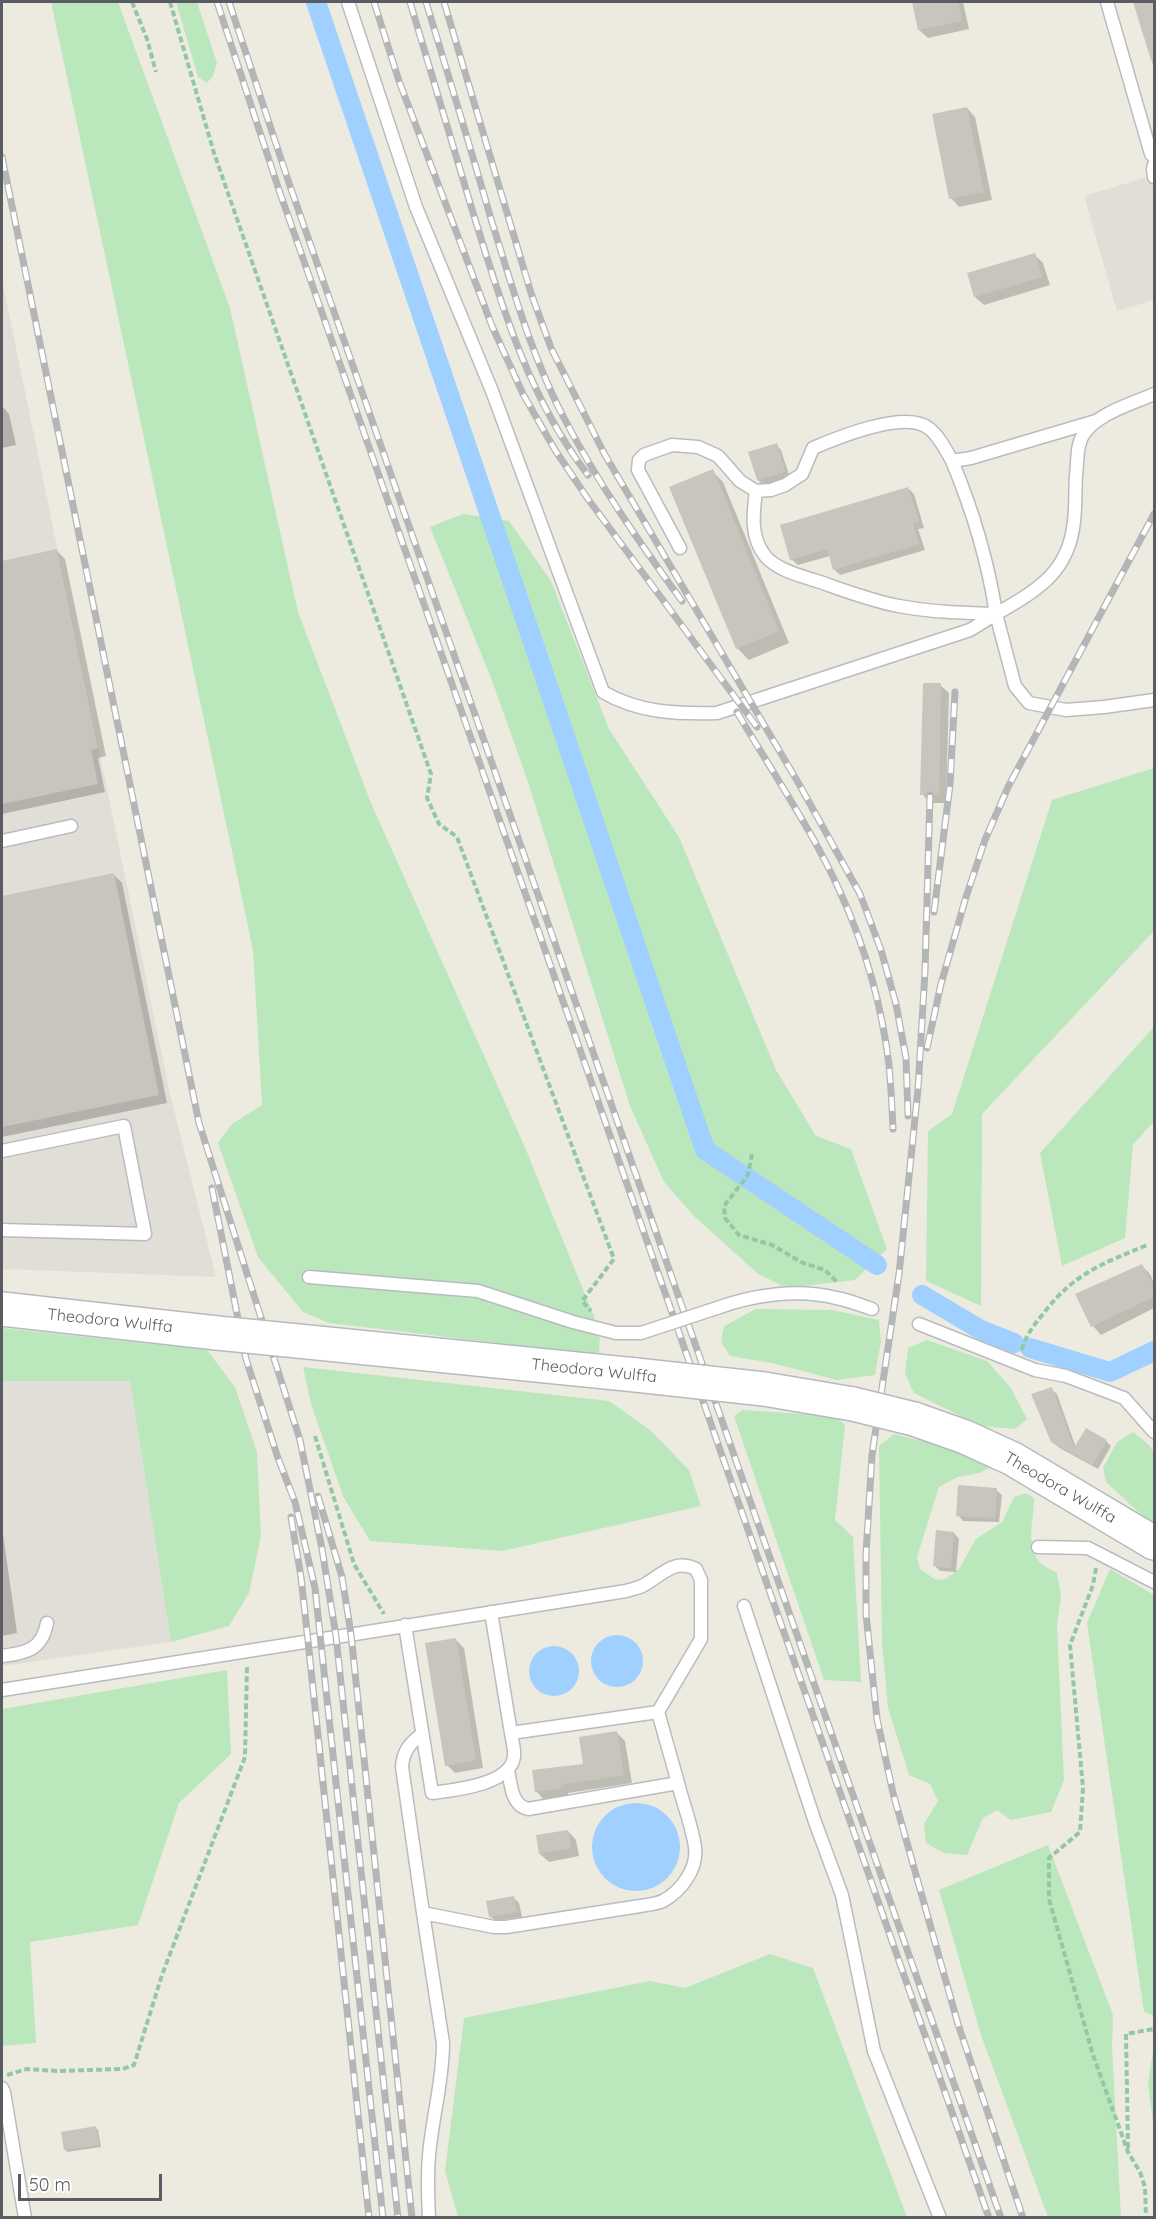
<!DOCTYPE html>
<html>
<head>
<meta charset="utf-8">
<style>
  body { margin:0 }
  #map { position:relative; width:1156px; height:2219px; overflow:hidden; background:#edebe0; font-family:Quicksand,sans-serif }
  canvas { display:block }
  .frame { position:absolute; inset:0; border:3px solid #595d63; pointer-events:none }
  .scale { position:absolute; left:18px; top:2174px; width:144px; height:27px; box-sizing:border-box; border:3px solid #595d63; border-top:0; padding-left:8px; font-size:18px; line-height:21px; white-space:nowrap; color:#595d63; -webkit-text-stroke:4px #fff; paint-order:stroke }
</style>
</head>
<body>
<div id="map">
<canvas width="1156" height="2219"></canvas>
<div class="frame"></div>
<div class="scale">50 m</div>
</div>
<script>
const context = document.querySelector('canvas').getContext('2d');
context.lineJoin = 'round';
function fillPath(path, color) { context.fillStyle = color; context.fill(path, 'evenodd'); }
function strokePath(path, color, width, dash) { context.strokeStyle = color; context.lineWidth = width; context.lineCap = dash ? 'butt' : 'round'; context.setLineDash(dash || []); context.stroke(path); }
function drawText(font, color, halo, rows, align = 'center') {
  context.font = font + ' Quicksand,sans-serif'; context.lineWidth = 5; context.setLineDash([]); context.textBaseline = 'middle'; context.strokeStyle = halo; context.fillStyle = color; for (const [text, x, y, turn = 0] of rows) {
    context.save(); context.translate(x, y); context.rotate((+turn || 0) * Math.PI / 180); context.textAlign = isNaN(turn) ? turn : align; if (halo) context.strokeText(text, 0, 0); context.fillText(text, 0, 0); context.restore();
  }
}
fillPath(new Path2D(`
  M1154,175v125l-37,11 -33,-115z
  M2,280l168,814 46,183 -214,-8z
  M2,1381h128l41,261 -169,24z`), '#e1ded8');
fillPath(new Path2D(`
  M51,2h67l112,306 68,304 73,191 153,342 76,186 -1,24 -270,-32 -26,-11 -45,-55 -40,-114 14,-19 30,-19 -9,-155z
  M176,2h21l20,61 -4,13 -6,7 -9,-6z
  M463,514l46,7 42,60 58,148 70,108 97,233 40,66 35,13 36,100 -32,31 -69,8 -29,-15 -63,-57 -30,-34 -34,-76 -103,-327 -36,-101 -61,-151z
  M1154,768v163l-172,183 -1,192 -55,-25 2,-150 24,-17 100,-314z
  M1154,1027v94l-21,24 -8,93 -63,28 -22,-113z
  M756,1309l76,1 47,10 2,22 -6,33 -38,5 -65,-17 -42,-7 -9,-14 3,-16z
  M2,1328l205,22 28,37 22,65 4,84 -12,57 -20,33 -58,16 -41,-261h-128z
  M927,1340l60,21 24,27 16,31 -12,10 -34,-3 -67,-33 -9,-19 3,-26z
  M303,1367l306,34 41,29 39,40 12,36 -199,45 -132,-10 -27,-45 -32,-92z
  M742,1410l93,6 10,9 -10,95 18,17 8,145 -37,-2 -90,-264z
  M1133,1432l16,13 5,8v68h-6l-42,-39 -3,-14 14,-26z
  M894,1434l40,10 51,18 5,5 -10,6 -22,4 -19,10 -22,70 3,12 16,11 10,-1 13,-10 17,-30 26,-17 12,-25 12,-4 8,5c0,19 -9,49 6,64 4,5 12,8 17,11l4,22 -4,31 7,154 -13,32 -40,8 -14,-10 -14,8 -16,37 -23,-2 -18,-10 -2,-19 14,-23 -8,-17 -21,-9 -21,-67 -6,-65 -3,-197z
  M1110,1569l44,26v421l-10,-4 -57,-389z
  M227,1670l4,84 -52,49 -41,122 -108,17 6,101 -34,3v-337z
  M1048,1845l65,170 -1,32 9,170h-73l-67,-182 -42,-145z
  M770,1954l43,14 94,249h-449l-13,-46 19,-153 186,-37 35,7z
  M1154,2050v80l-6,-46 5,-33z`), '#bbe7bd');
fillPath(new Path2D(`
  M591 1661a26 26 0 1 1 52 0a26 26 0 1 1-52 0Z
  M529 1671a25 25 0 1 1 50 0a25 25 0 1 1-50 0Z
  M592 1847a44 44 0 1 1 88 0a44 44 0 1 1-88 0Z`), '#9fd0ff');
fillPath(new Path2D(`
  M914,2h49l6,27 -41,9 -9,-8z
  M1134,2h20v66z
  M967,108l8,9 17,83 -33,7 -8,-9z
  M1034,254l9,9 7,22 -66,20 -9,-8 -6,-23z
  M2,406l7,8 7,31 -14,3z
  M776,445l5,5 9,28 -27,7 -5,-5 -8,-27z
  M712,471l11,11 66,161 -40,17 -12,-12 -66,-160z
  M908,488l6,6 10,34 -6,1 7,21 -85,25 -6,-6 -4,-13 -32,9 -7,-6z
  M57,551l8,8 41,197 -8,2 7,34 -103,22v-252z
  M940,685l9,8 -3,110h-16l-8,-9z
  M114,875l8,8 45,220 -165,34v-239z
  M1142,1266l8,8 4,9v25l-53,27 -8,-9 -16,-31z
  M1051,1389l6,5 19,54 30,-7 5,5 -13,23 -40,-22 -6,-6z
  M996,1490l6,5 -3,27 -36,-1 -5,-6z
  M2,1527l15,106 -15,3z
  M954,1533l5,6 -3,33 -16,-1 -5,-5z
  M455,1639l9,9 19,120 -28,5 -8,-8z
  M617,1733l8,8 7,42 -64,10v3l-24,4 -8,-9 48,-26z
  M568,1831l8,9 3,16 -30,6 -9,-8z
  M514,1898l5,5 3,14 -26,4 -6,-5z
  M96,2128l2,2 3,17 -34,5 -2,-3z`), '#0003');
strokePath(new Path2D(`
  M316,2l389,1148 172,115
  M922,1295l59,35 33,13
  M1030,1348l80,24 44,-21`), '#9fd0ff', 20);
fillPath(new Path2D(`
  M912,2h46l4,19 -44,9z
  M1133,2h22v58h-4z
  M967,107l17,85 -35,7 -17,-85z
  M1035,253l7,24 -68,20 -7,-24z
  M777,443l8,29 -28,8 -9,-28z
  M713,469l66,162 -43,18 -67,-162z
  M908,487l11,35 -6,1 6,21 -86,26 -6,-21 -37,11 -10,-35z
  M57,549l41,199 -7,2 7,34 -96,20v-243z
  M923,683h18l-2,112h-19z
  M114,873l45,222 -157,32v-231z
  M1142,1264l13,25v7l-64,31 -16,-33z
  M1052,1387l22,61 12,-20 21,12 -14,25 -42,-23 -20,-48z
  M958,1485l39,3 -2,30 -39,-2z
  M936,1530l18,2 -3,36 -18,-2z
  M456,1638l20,122 -31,6 -20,-123z
  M617,1731l7,44 -64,10 1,3 -26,4 -3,-22 51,-6 -4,-27z
  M568,1830l3,18 -32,6 -3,-19z
  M514,1896l3,16 -28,5 -3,-16z
  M96,2126l3,19 -35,5 -3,-18z`), '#c8c5be');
const lane = new Path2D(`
  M348,2l68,205 76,184 111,301c36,21 74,22 114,21l253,-83 26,-16c-8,-53 -23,-103 -44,-153
  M1107,2l44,152 3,3
  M1154,165l-1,4 1,8
  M1154,394c-22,10 -57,19 -71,41 -7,11 -5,26 -7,40 -1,15 0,30 -2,46 -5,52 -37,69 -78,93l19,72 14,17 37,7 38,-3 50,-7
  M756,491c-3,23 -6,47 10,66 13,14 36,19 54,25 26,9 52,19 79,24 32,6 64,7 96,8
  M680,548l-42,-78 1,-10 5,-5 28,-10 26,2 20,9 22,25 16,10 15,-1 14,-5 17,-11 11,-26c26,-11 89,-37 114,-21 11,7 19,23 25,34l19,-3 125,-37
  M2,841l69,-15
  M2,1151l122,-25 21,108 -143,-4
  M309,1277l169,14 95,31 43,11h25
  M717,1308c36,-13 81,-20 119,-10 12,2 24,7 36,11
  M919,1324l116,46 31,6 58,22 30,34
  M1038,1547l50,1 66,34
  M744,1606l71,216 27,73 32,156 66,167
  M491,1612l20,121
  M2,1656c24,-3 40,-6 45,-33
  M2,1690l624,-99c6,-2 13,-3 18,-6 18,-10 30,-27 52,-16l5,11v59l-43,73 -147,21c1,7 4,17 3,24 -4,28 -60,33 -82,36l-27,-168
  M422,1734c-12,9 -19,17 -20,33l21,146 71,14h12l134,-21c7,-1 16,-2 23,-5 18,-10 35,-32 32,-54 -3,-21 -12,-43 -17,-64
  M508,1770c3,14 3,35 20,39l150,-26 -20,-71
  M423,1913l20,130c0,39 -11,75 -14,113 -2,20 -1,41 0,62
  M2,2088l2,4 21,126`);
const secondary = new Path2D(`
  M2,1309l215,24
  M298,1341l338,34
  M764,1389l89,15
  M914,1419l51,18 48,22 141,84`);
strokePath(lane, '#b9bbc1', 15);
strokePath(secondary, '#b6bac0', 36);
strokePath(new Path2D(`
  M132,2l15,37 9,33
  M170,2l44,151 217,621 -4,24 12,26 18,13 157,422 -32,42 9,10
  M752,1154l-4,21 -24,31 1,12 14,17 33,10 31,18 22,7 13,13
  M1022,1350c3,-14 12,-25 21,-36 31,-41 59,-50 104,-69
  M315,1436l39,128 30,50
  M1096,1568l-3,17 -23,60 13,143 -3,44 -31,26v41l44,156 35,97 12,20 5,15 1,31
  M7,2075l20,-6 30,2 66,-2 11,-4 28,-90 83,-218 2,-91
  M1128,2148l-2,-114 28,-5`), '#93c8a5', 4, [6, 3]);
strokePath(lane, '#fff', 12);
strokePath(secondary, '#fff', 33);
const rail = new Path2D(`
  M217,2l62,188 710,2028
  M229,2l61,184 711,2032
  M374,2l25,79 93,245 31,68 32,56 33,49 169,228
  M410,2c20,68 41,136 61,204 29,94 56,190 117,269
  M426,2c22,72 44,144 65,217 21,67 40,136 73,199 34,65 75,124 118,183
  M444,2l87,291 20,55 54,107 194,329 61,110 21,56 15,54 10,54 2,58
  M2,157l197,966 101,317 22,109 14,87 62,582
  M737,712c35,60 76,119 104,182 24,53 41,113 48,171 2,21 3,43 4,64
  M930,795l-5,176 -7,118 -19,185 -27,181 -6,99v60l11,105 16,74 65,231 65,194
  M934,912l16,-127 5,-93
  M927,1048l14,-64 25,-87 19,-57 23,-53 146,-273
  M212,1188l34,171 32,99 17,44 20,86 68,630
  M318,1496l24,81 9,57 61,584
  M291,1517l10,60 7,64 61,577`);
strokePath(rail, '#b4b5b6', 7);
strokePath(rail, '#fff', 4.5, [14]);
const laneBridge = new Path2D(`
  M641,1333l76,-25`);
const secondaryBridge = new Path2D(`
  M217,1333l81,8
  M636,1375l128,14
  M853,1404l61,15`);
strokePath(laneBridge, '#b9bbc1', 15, []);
strokePath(secondaryBridge, '#b6bac0', 36, []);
strokePath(laneBridge, '#fff', 12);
strokePath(secondaryBridge, '#fff', 33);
drawText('16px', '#595d63', '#fff', [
  ["Theodora Wulffa",110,1321,6],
  ["Theodora Wulffa",594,1371,6],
  ["Theodora Wulffa",1060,1488,30]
]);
</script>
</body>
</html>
